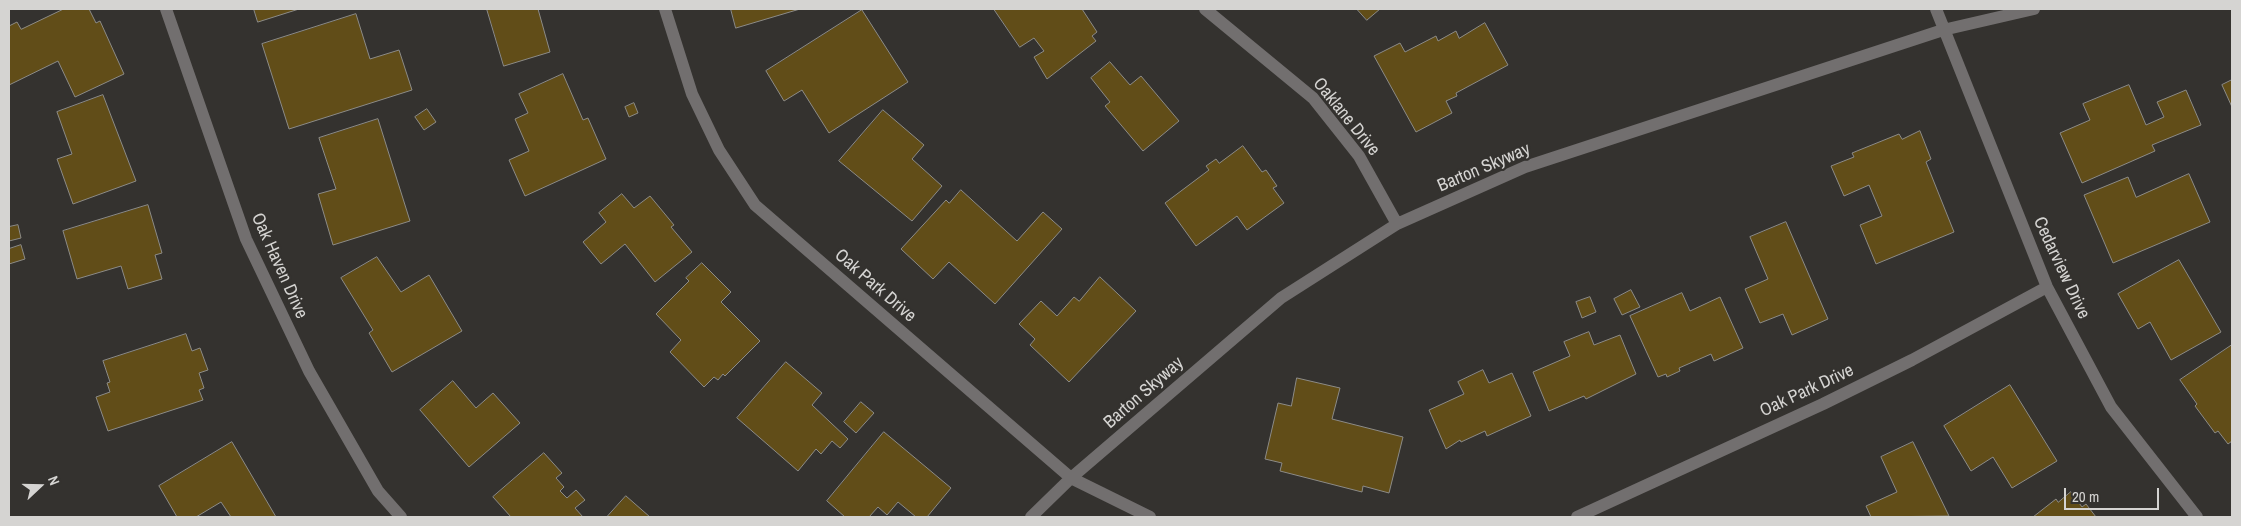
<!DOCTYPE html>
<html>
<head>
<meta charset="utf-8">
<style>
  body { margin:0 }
  #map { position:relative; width:2241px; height:526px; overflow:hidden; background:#34322f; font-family:"Archivo Narrow",sans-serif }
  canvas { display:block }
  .frame { position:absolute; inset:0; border:10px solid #d5d4d2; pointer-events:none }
  .north { position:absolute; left:15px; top:461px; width:50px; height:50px; -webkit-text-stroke:4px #34322f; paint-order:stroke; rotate:69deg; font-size:14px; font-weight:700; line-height:20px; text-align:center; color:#d5d4d2 }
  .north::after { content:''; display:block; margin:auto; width:18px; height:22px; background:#d5d4d2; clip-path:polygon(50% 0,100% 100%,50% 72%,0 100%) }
  .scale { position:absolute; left:2064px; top:488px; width:95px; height:22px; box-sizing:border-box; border:2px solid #d5d4d2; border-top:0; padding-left:6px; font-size:15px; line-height:18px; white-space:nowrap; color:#d5d4d2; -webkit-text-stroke:4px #34322f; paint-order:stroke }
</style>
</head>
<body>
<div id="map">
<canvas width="2241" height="526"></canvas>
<div class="frame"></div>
<div class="north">N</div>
<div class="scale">20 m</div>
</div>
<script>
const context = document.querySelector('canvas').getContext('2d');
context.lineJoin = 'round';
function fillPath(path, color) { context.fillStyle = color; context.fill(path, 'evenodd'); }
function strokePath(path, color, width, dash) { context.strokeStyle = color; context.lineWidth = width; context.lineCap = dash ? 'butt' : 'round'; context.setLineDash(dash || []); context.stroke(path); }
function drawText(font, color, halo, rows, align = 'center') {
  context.font = font + ' "Archivo Narrow",sans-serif'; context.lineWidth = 4.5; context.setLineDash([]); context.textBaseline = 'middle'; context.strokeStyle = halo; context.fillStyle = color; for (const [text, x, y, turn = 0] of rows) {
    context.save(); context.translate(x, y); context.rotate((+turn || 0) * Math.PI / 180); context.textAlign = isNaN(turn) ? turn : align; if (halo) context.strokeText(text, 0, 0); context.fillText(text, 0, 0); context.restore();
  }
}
const building = new Path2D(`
  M64,9h25l7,14 4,-2 24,53 -49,23 -17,-36 -49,24v-59l8,-4 4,7z
  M254,9h45l-41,13z
  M487,9h51l12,43 -46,14z
  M731,9h69l-64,19z
  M994,9h88l15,23 -5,4 4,5 -49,38 -13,-22 10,-6 -10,-13 -14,9z
  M1357,9h23l-13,11z
  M862,10l46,72 -79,51 -27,-43 -18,11 -18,-30z
  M356,14l14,45 29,-9 13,40 -123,39 -27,-85z
  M1485,23l23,42 -52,28 1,3 -11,5 6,12 -36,19 -42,-76 26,-13 5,9 31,-16 2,5 18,-10 3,7z
  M1110,62l20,23 11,-9 38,45 -36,30 -38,-45 5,-4 -19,-24z
  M563,74l20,46 5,-2 18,41 -81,37 -16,-36 20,-9 -14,-32 13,-6 -9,-19z
  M2232,80v27l-10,-22z
  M2129,85l17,40 18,-8 -7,-15 29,-12 15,35 -49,20 3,6 -73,32 -22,-50 30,-13 -7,-16z
  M103,95l33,86 -63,23 -16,-45 15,-5 -15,-42z
  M634,103l4,10 -9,4 -4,-10z
  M427,109l9,13 -12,8 -9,-13z
  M883,110l41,35 -12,14 30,27 -30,35 -73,-60z
  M378,119l32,102 -77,24 -15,-51 18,-5 -17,-51z
  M1920,131l11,28 -5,3 28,70 -78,32 -16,-39 22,-9 -13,-31 -25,11 -13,-30 23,-9 -2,-4 47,-19 3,5z
  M1243,146l19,26 4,-2 11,16 -4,2 11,15 -37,27 -10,-14 -41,30 -31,-43 44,-33 -3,-4 10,-7 3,4z
  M2189,174l21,48 -97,41 -29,-68 44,-18 8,20z
  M961,190l56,51 26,-29 19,17 -67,75 -46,-42 -16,17 -32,-30 45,-49 3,3z
  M622,194l12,14 16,-12 24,29 -3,2 21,25 -37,30 -30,-38 -24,20 -18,-22 23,-20 -7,-9z
  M148,205l14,48 -7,2 7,24 -34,10 -7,-23 -44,13 -14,-48z
  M1786,222l42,97 -36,16 -9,-21 -23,9 -15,-34 23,-10 -18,-42z
  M18,225l3,13 -12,3v-14z
  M21,245l4,14 -16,5v-15z
  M377,257l24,35 28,-17 33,56 -70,41 -23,-39 4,-3 -32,-52z
  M2179,260l42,72 -50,28 -21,-38 -12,7 -20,-35z
  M702,263l29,29 -10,10 39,39 -35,35 -2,-2 -5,6 -4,-3 -10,10 -34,-35 11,-12 -25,-26 33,-33 -3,-3z
  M1100,277l36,34 -67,71 -39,-37 5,-6 -16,-15 22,-23 16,15 17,-19 5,4z
  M1631,290l9,17 -18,8 -8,-16z
  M1682,293l8,18 30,-14 23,51 -29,13 -3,-7 -32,14 1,3 -13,6 -1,-3 -8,3 -28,-61z
  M1590,297l6,15 -14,6 -6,-16z
  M1589,332l5,13 26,-10 16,39 -50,25 -2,-3 -35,15 -16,-39 37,-16 -6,-14z
  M186,334l6,17 8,-3 8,22 -9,3 5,15 -5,2 4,10 -95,31 -12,-34 14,-5 -3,-9 3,-1 -7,-21z
  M2232,345v96l-4,3 -10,-13 -3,2 -20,-27 2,-2 -17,-24z
  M786,362l36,31 -10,12 36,34 -8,9 -8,-7 -11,13 -5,-5 -18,22 -61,-53z
  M1483,370l6,13 23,-10 19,43 -44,20 -2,-5 -24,11 -1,-2 -14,9 -17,-39 35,-16 -6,-12z
  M1297,378l43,10 -8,31 71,18 -14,56 -26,-7 -1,6 -82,-21 2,-8 -17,-4 13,-56 13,3z
  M453,381l23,27 17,-15 27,30 -51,44 -49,-57z
  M2010,385l47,76 -45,27 -19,-31 -22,14 -27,-45z
  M861,402l13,11 -18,20 -12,-11z
  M884,432l67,56 -24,29h-11l-18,-15 -11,13 -9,-8 -9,10h-24l-18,-16z
  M232,442l44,75h-45l-10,-15 -25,15h-19l-18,-31z
  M1913,442l36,74 -78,1 -5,-11 31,-14 -16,-35z
  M544,453l18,20 -6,5 8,9 -4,4 7,7 9,-8 9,10 -10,8 8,9h-72l-18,-20z
  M2071,492l11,15 4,-3 10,13h-63l23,-18 2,3z
  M626,496l24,21h-43z`);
fillPath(building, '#614d18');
strokePath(building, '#8c8b87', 1);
strokePath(new Path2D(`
  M166,9l80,230 63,132 69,120 23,26
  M665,9l27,85 27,56 36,55 316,273 79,39
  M1205,9l108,89 46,58 38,68
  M1936,9l111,278 64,120 86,110
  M1031,517l40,-39 210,-180 116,-74 128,-57 418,-137 91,-21
  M1577,517l246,-113 89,-44 135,-73`), '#726f6f', 12);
drawText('18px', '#d5d4d2', '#34322f', [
  ["Oaklane Drive",1346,117,51],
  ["Barton Skyway",1484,168,-23],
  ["Oak Haven Drive",279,266,66],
  ["Cedarview Drive",2061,268,65],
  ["Oak Park Drive",875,286,41],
  ["Oak Park Drive",1807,391,-25],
  ["Barton Skyway",1144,393,-41]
]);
</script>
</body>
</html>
